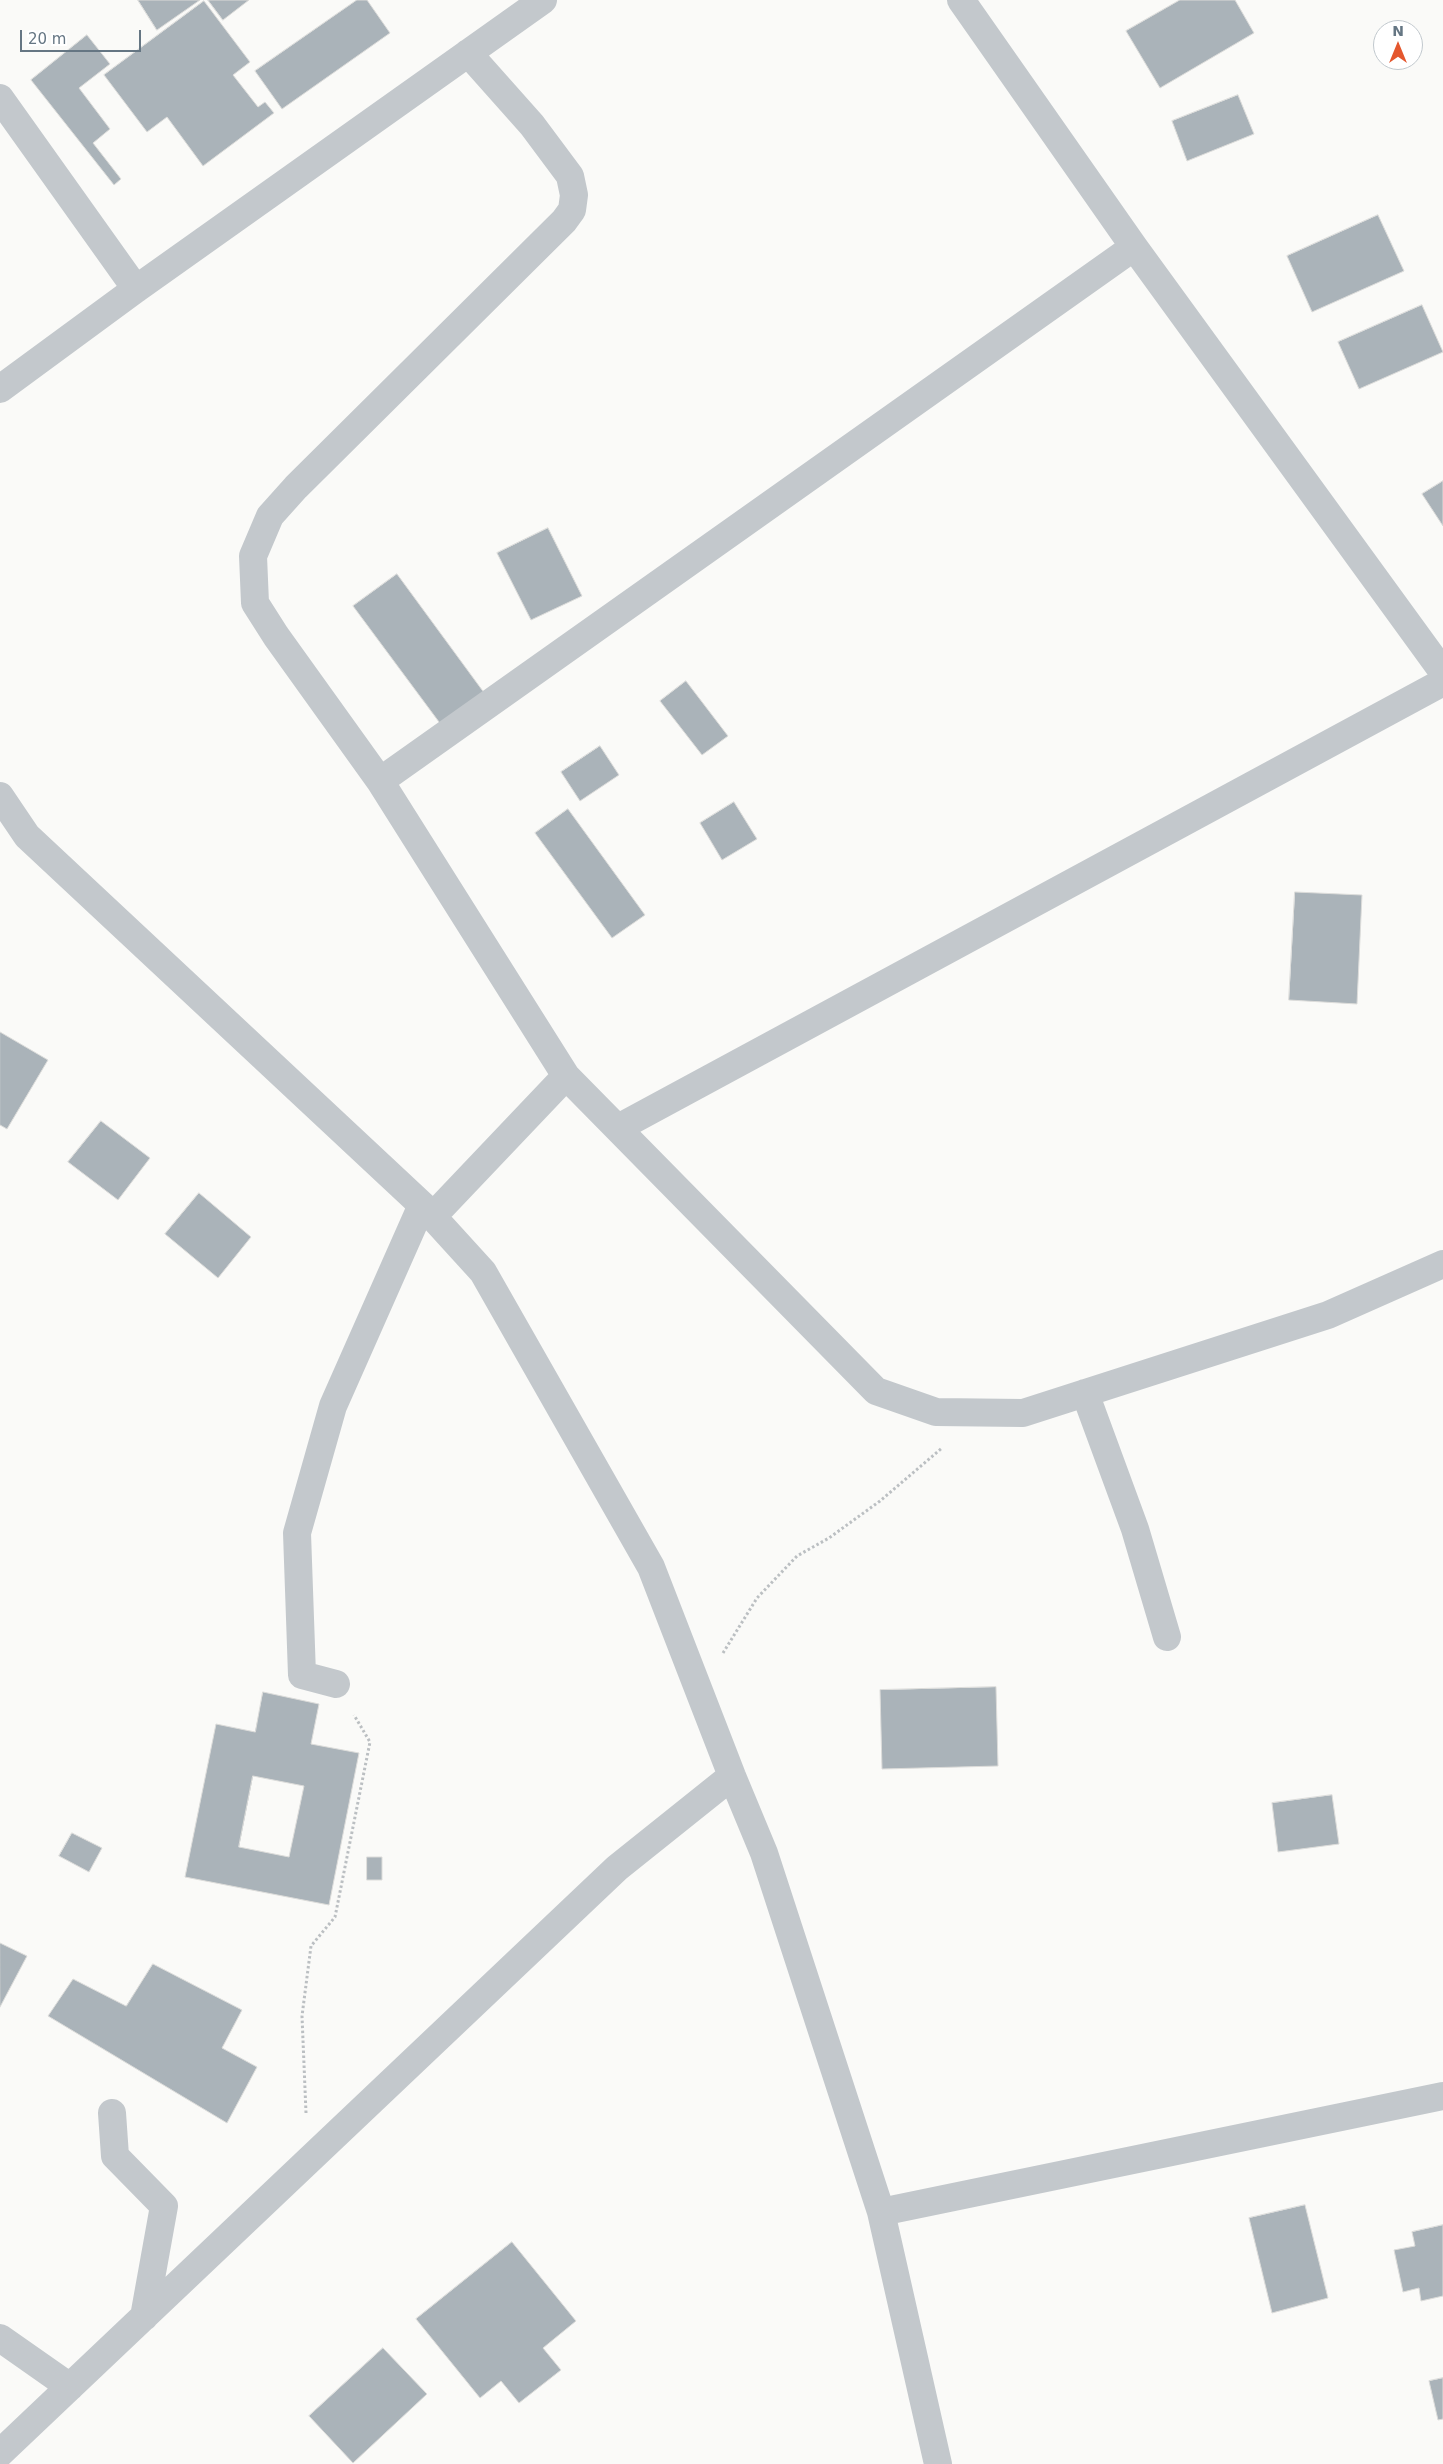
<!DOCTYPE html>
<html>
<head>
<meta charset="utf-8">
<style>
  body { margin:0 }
  #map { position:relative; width:1443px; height:2464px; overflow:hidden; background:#fafaf8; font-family:"DejaVu Sans",sans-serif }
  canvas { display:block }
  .north { position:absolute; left:1373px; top:20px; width:50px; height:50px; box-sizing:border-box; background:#fff; border:1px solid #c1c8cd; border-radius:50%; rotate:0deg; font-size:14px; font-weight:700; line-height:20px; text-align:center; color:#657683 }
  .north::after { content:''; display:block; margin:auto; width:18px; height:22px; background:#e4572e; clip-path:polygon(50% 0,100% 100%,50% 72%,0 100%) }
  .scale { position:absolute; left:20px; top:30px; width:121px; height:22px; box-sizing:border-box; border:2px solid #657683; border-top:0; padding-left:6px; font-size:15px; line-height:18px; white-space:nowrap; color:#657683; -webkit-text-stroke:4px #fff; paint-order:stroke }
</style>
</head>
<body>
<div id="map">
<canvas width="1443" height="2464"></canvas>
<div class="north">N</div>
<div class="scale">20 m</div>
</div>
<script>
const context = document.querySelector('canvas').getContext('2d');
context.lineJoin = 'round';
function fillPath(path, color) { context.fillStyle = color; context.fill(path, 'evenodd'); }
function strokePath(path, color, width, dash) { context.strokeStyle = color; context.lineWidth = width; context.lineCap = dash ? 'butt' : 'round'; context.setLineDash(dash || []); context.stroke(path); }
const building = new Path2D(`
  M138,0h62l-43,30z
  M208,0h41l-26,20z
  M357,0h10l23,33 -108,76 -27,-38z
  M1180,0h55l19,33 -94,55 -34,-57z
  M204,1l46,61 -17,13 25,32 7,-5 9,11 -71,53 -36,-49 -20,15 -43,-57z
  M87,35l23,29 -31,24 31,41 -17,14 28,36 -7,6 -83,-105z
  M1238,95l16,39 -67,27 -15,-40z
  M1378,215l26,56 -92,41 -25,-56z
  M1422,305l21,47 -84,37 -21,-47z
  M1443,481v45l-21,-32z
  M548,528l34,68 -51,24 -34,-67z
  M397,574l88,120 -43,32 -89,-120z
  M686,681l42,55 -26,19 -42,-54z
  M600,746l19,29 -39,26 -19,-29z
  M734,802l23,37 -35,21 -22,-37z
  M568,809l77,106 -33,23 -77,-105z
  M1295,892l67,3 -5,109 -68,-4z
  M0,1032l48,28 -41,69 -7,-4z
  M101,1121l49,37 -32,42 -50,-38z
  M199,1193l52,44 -33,41 -53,-44z
  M996,1687l2,79 -116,3 -2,-79z
  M263,1692l56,12 -8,40 48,9 -30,152 -144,-28 31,-153 39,8zM253,1776l51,10 -15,71 -50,-10z
  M1332,1795l7,49 -61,8 -6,-49z
  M72,1833l30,15 -13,24 -30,-16z
  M367,1857h15v23h-15z
  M0,1943l27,13 -27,51z
  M153,1964l89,46 -20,38 35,19 -30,56 -179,-107 25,-37 53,27z
  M1305,2205l23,93 -56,15 -23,-95z
  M1443,2225v71l-22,5 -2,-13 -16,4 -9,-42 21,-4 -3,-14z
  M512,2242l64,79 -33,27 18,22 -42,33 -18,-22 -21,17 -64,-79z
  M383,2348l44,46 -74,69 -44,-47z
  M1443,2378v41l-5,1 -9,-39z`);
fillPath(building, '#aab3b9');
strokePath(building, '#dcdcda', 1);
strokePath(new Path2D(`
  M723,1653l34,-55 40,-42 32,-18 51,-37 62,-53
  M306,2113l-4,-97 9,-70 24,-29 35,-175 -16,-27`), '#bbbfc2', 3, [2.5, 2.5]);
strokePath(new Path2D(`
  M961,0l173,247 309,425
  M468,53l64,72 38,51 4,19 -2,15 -8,11 -268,266 -26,29 -17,40 2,47 21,33 104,145 186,295 310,315 60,21 87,1 305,-98 115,-51
  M0,98l136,191
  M0,389l136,-100 407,-289
  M380,781l754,-534
  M0,796l27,40 395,369 61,67 168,295 81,209 32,77 117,359 57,252
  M618,1128l825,-446
  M433,1216l133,-140
  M1085,1393l50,136 32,108
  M336,1684l-34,-9 -5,-142 36,-127 89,-201
  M112,2113l3,43 49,50 -20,111
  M881,2212l562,-116
  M0,2338l70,49
  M0,2453l617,-585 115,-92`), '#c3c8cc', 28);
</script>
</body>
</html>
